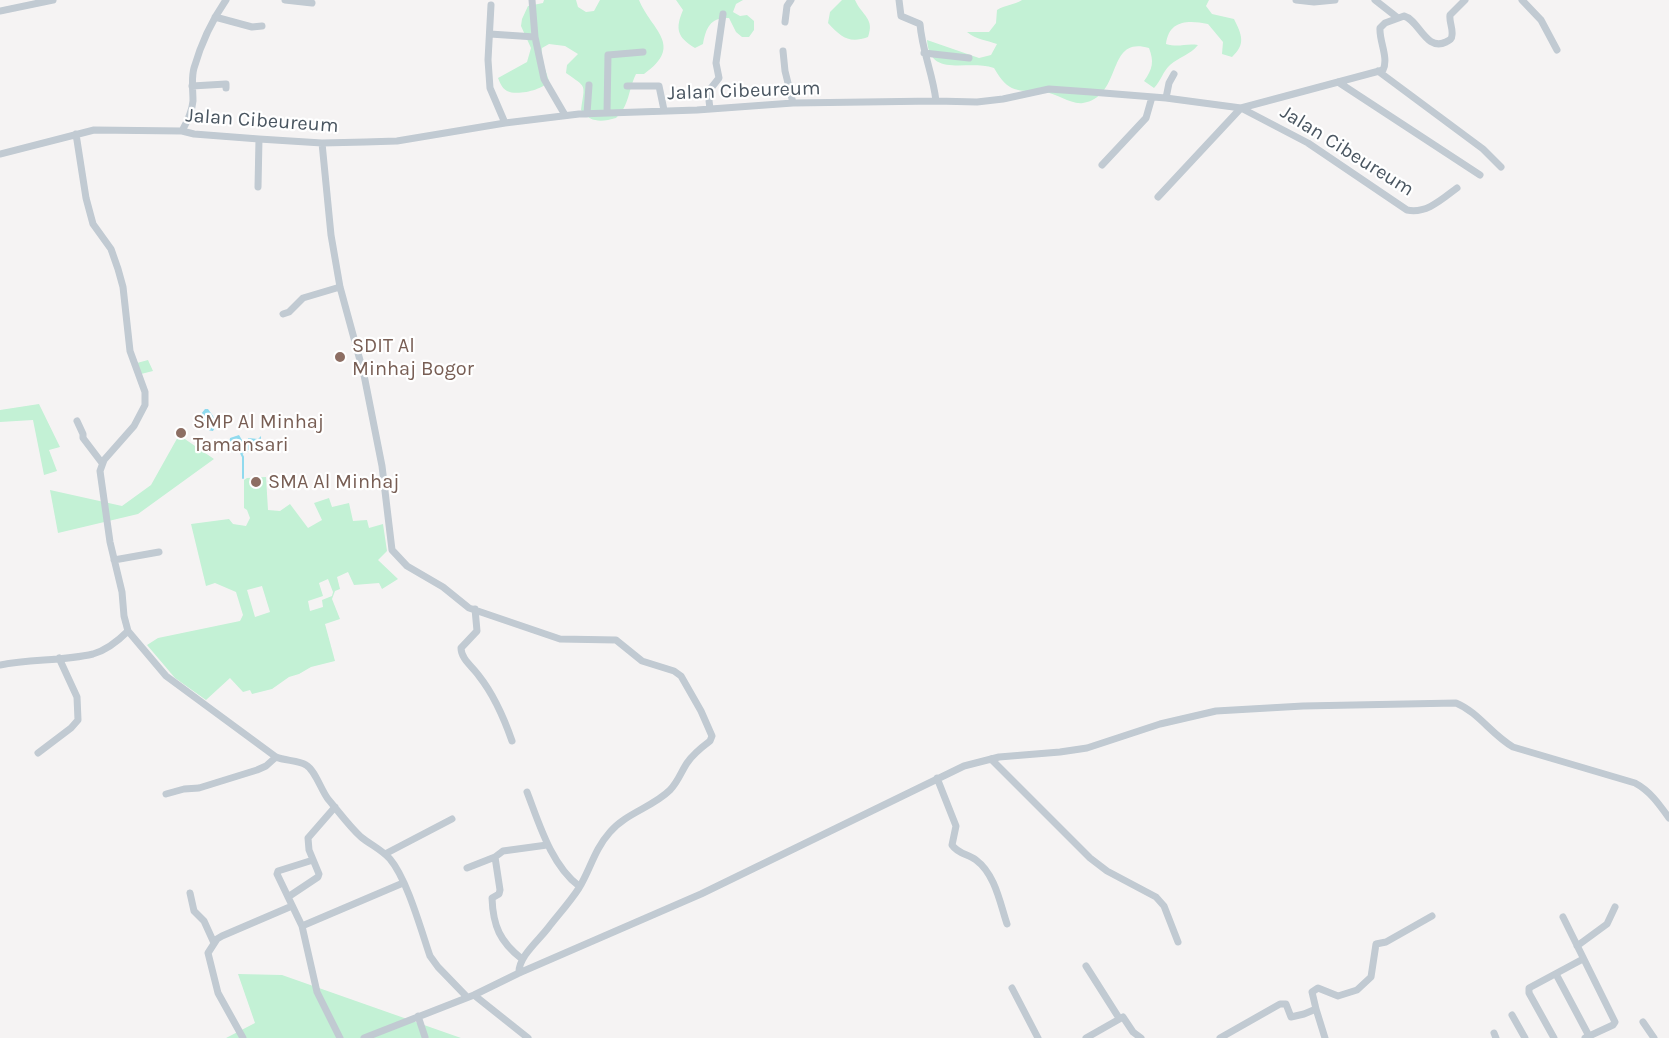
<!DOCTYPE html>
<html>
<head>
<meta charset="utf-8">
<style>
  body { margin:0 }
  canvas { display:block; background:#f5f3f3 }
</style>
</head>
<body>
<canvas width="1669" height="1038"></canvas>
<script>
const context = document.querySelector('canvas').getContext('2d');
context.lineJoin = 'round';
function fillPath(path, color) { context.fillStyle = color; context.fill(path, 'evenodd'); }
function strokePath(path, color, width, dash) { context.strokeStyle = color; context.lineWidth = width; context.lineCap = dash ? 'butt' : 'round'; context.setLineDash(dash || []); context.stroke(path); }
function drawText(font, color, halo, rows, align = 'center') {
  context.font = font + ' Karla,sans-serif'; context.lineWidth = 4.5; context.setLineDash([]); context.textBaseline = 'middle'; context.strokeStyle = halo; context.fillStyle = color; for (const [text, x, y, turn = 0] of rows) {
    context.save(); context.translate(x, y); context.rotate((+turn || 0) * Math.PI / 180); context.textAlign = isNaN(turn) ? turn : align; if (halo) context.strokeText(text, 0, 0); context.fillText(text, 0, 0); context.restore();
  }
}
fillPath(new Path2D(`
  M544,0h32l2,7 8,5 8,-1 6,-11h39c12,30 46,45 5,74h-8c-8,16 -6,31 -20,44 -14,4 -26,5 -35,-8 4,-27 6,-22 -15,-37l1,-8 11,-11 -13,-8 -16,-2 -7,4 -1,9 8,24c-6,9 -32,15 -42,10 -5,-3 -7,-8 -9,-13l29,-16 4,-14 -10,-22 1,-7 6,-13 15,-3z
  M676,0h67l-7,4 -3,8 7,4 7,-1 7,6v9l-5,7h-7l-6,-5 -7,-14c-18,-1 -23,9 -26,26l-8,4c-18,-11 -20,-19 -12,-38z
  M842,0h13c7,16 20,18 13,37 -19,7 -27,0 -40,-14l2,-11z
  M1022,0h187l-3,6 6,8 22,5c8,16 12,25 -2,38l-10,-3 1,-12 -15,-18c-20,-4 -39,-4 -42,20 13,4 19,-1 32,1 -8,10 -19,12 -28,20 -7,6 -9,16 -16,23l-10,-7c9,-12 10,-20 5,-33 -44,-13 -25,48 -66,55 -12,2 -26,-10 -39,-11 -27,-2 -35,2 -50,-24 -28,-9 -64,11 -67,-28l52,18 12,-3 6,-11c-11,-4 -20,-4 -30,-12h22l7,-9 1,-13c8,-5 17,-5 25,-10z
  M148,360l5,11 -12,3 -4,-11z
  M39,404l21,43 -11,3 8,21 -13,4 -11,-55 -33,2v-12z
  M179,435l35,24 -76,55 -80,19 -8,-43 72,16 29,-21z
  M266,477l2,33 12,1 10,-7 18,24 14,-8 -8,-17 15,-5 3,9 17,-4 4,18 14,-1 2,8 14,-4 4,27 -9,9 20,19 -16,10 -3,-6 -25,2 -6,-13 -11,5 3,12 -5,2 -3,8 8,20 -15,5 10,37 -24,6 -12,7 -10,3 -17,12 -20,5 -2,-4 -7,2 -13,-14 -24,22 -31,-22 -28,-33 11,-7 82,-17 3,-6 -7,-23 -21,-9 -9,3 -15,-62 38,-5 4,5 13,2 4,-8 -3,-8 -3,-2v-28l3,-2zM328,579l5,13 -1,4 -10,4 1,7 -13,4 -2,-10 15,-5 -4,-13zM262,586l8,26 -15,5 -8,-27z
  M238,974l44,1 179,63h-235l29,-15z`), '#c3f1d5');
fillPath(new Path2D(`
  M205,409h3l5,7 3,9 -3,6c-9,0 -11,-9 -12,-17z
  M239,435l3,5 1,7h4l1,-9 10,1 3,-3v5l3,2v8l-18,-1 -10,3 -8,-2 2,-13z`), '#90daee');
strokePath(new Path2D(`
  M243,478v-21l-2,-4 6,-2`), '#90daee', 2);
strokePath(new Path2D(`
  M285,0l27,3
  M532,0l3,37 9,42 21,36
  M899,0l2,16 19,8c2,27 13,50 16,77
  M1296,0l18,2 21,-2
  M1375,0l23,18
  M1522,0l19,20 16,30
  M491,5l-3,55 2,28 15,35
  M0,11l53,-11
  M215,17l37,10 10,-1
  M785,22l2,-16 4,-6
  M490,34l45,3
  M783,51l2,20 8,32
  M924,53l45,5
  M1378,71l105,78 18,18
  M1338,82l142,93
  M192,86l34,-2v4
  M627,86h32l5,24
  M1166,98l3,-15 5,-9
  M710,109l-2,-17 11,-14 -3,-15 7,-49
  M607,113l1,-58 35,-3
  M587,114l2,-29
  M182,131c5,-9 10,-19 11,-30 0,-12 -2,-22 1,-33 7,-24 18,-48 32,-68
  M76,134l10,64 7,26 18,25 7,20 5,18 7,64 15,41v13l-11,21 -30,34 -4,11 10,71 12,50 2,24 4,15 38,45 110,81c9,4 22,3 30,8 9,5 15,25 22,34 11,13 21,27 33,38 10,8 21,13 29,22 17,20 31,71 40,97l8,11 29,30
  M322,143l9,92 9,52 24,88 18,91 10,84 15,16 36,21 26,21 91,31 56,1 26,21 32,10 7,5 20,35 11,25 -2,5c-8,6 -17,13 -23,22 -6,9 -9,19 -17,27 -17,17 -44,23 -60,42 -16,18 -19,36 -31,56 -9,14 -21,27 -31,40 -9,12 -30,29 -29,45
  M0,154l94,-24 88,1 12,3 65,5 63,4 43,-1 32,-1 108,-18 74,-9 118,-4 96,-7 143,-2 41,1 26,-3 46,-10 42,3 75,6 75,10 67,35 99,67c20,4 35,-11 50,-22
  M1102,165l44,-47 6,-21
  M258,187l1,-48
  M1158,197l83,-89 142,-38c6,-12 -4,-29 -3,-42l5,-5 19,-7c15,4 22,36 42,26 4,-2 6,-3 6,-7 1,-7 -3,-13 -2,-20l15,-15
  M283,314l6,-2 14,-14 37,-11
  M77,421l6,13v4l19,25
  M114,560l45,-8
  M475,609l2,22 -16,17c0,11 12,19 18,28 15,19 25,42 33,65
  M0,665c31,-6 63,-4 93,-11 14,-4 25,-13 35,-23
  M38,753l33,-25 7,-8 -1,-23 -18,-39
  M991,759l99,99 17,13 49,26 8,9 14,36
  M937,778l19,48 -4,19c6,9 16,9 24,15 19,14 24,43 31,64
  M527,792c12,31 24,73 52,94
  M166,794l18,-5 15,-1 58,-18 9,-4 10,-9
  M385,854l67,-35
  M495,857l8,-6 44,-6
  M313,860l-35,11 -1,3 25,52 15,66 23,46
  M467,868l28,-11 5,33 -1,4 -7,4c1,28 8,44 30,61
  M190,893l4,18 10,10 10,22
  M288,897l30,-20 1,-3 -10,-24 -1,-12 27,-31
  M1563,917l52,105 -2,3 -28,13
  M302,926l101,-43
  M1577,946l30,-22 8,-17
  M1086,966l33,52
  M1556,974l33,62
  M1012,988l26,50
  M474,995l54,43
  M1316,1009l9,29
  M1512,1015l13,23
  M418,1016l7,21
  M1643,1022l11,16
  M1494,1033l2,5
  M243,1038l-25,-45 -10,-40 9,-14 5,-3 70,-30
  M364,1038l110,-43 45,-22 182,-79 263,-128 35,-9 61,-5 27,-4 73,-24 56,-13 87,-5 153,-3c22,9 36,32 57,44l122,36c15,8 24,21 34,35
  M1086,1038l37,-21 10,15 8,6
  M1220,1038l60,-34h6l5,13 13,-3 12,-5 -4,-17 6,-4 20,8 19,-6 14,-13 5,-33 10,-2 46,-26
  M1554,1038l-25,-45v-5l54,-29`), '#c1cad2', 7);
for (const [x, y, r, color] of [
  [340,357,6,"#8d6e63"],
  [181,433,6,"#8d6e63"],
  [256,482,6,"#8d6e63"]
]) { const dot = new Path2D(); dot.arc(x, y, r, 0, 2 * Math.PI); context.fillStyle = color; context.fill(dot); strokePath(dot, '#fff', 2); }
drawText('20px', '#4a5661', '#fff', [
  ["Jalan Cibeureum",744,91,-2],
  ["Jalan Cibeureum",262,121,4],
  ["Jalan Cibeureum",1347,151,32]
]);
drawText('20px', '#785e54', '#fff', [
  ["SDIT Al",352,346],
  ["Minhaj Bogor",352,369],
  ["SMP Al Minhaj",193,422],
  ["Tamansari",193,445],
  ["SMA Al Minhaj",268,482]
], 'left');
</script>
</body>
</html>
